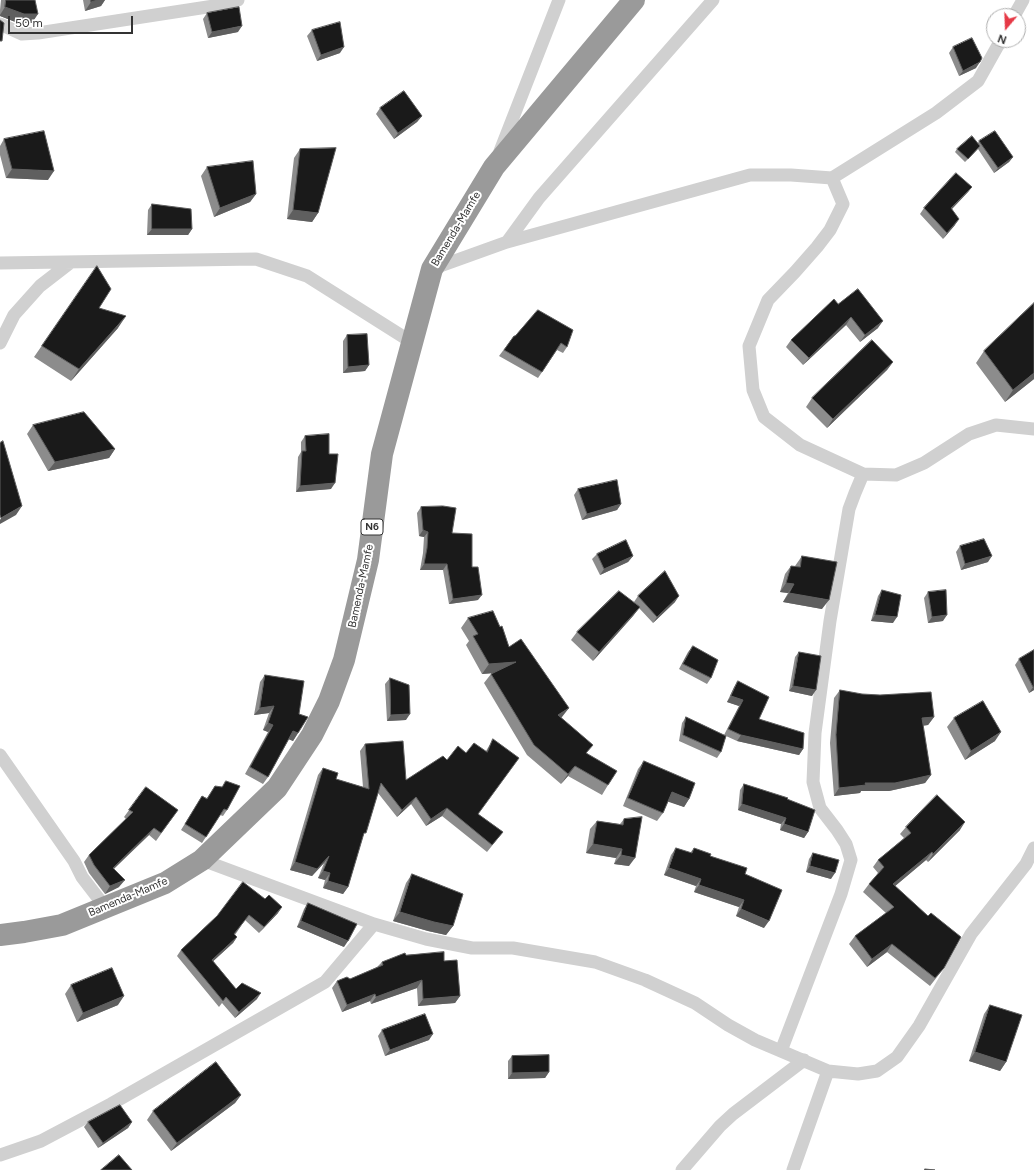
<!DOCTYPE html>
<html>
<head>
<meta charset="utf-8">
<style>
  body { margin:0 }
  #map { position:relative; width:1034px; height:1170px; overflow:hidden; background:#fff; font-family:Figtree,sans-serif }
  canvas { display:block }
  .north { position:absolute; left:986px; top:8px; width:40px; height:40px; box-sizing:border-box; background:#fff; border:1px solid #adadad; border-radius:50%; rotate:199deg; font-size:11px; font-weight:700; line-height:16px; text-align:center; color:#333 }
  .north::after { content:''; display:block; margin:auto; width:14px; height:18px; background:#e63946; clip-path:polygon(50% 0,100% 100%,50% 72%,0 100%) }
  .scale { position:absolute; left:8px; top:16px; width:125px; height:18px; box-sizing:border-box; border:2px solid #333; border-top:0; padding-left:5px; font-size:12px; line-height:14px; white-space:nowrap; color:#333; -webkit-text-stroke:3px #fff; paint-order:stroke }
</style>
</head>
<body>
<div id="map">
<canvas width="1034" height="1170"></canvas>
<div class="north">N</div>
<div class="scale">50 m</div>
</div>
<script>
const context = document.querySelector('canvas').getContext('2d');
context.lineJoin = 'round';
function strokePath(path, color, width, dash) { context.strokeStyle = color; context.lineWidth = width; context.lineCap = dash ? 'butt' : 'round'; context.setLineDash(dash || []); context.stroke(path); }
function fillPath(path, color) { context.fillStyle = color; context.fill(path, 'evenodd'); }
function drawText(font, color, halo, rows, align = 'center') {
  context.font = font + ' Figtree,sans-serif'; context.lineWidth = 4; context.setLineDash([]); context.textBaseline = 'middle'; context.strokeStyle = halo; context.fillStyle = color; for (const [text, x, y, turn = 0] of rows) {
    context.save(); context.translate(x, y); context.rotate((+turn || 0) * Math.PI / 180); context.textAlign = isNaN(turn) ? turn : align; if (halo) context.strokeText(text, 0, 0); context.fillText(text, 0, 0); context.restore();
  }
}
strokePath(new Path2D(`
  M1014,16l9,-16
  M0,24l22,10 16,-1 182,-28 18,-5
  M500,151l59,-151
  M832,178l104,-65 42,-32 23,-41
  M507,242l32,-44 174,-198
  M0,263l256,-4 51,17 106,67
  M432,269l75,-27 243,-67h41l41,3 11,26 -13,26 -13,17 -22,25 -27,28 -19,46 4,44 11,27 36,28 63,29 33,1 28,-12 45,-29 27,-9 38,4
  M0,343l14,-28 26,-29 31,-24
  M0,755l74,106 8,16 23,30
  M202,860l172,64 52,15 46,9h41l82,14 50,18 50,23 33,22 27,15 73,31 30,3 19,-3 20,-14 22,-31 52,-92 55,-70 8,-16
  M781,1051l60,-157 10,-34 -5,-16 -9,-14 -17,-22 -7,-26 2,-49 15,-112 19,-112 6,-16 8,-19
  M0,1155l41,-14 70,-37 214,-122 49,-58
  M682,1170l38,-44 13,-12 71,-54
  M793,1170l35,-99`), '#d0d0d0', 13);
strokePath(new Path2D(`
  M0,935l24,-3 38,-7 103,-42 37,-23 75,-72 35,-53 17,-34 15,-41 24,-100 14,-106 50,-185 62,-102 140,-167`), '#9a9a9a', 22);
fillPath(new Path2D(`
  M1,0h34l-3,23h-14l-18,-7v-6z
  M83,0h22l-4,6 -16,5z
  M207,13l31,19 -30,6 -5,-19z
  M312,30l28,23 -23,8 -10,-25z
  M953,47l23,21 -17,8 -10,-23z
  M380,108l42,8 -5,6 -23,17 -18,-25z
  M4,139l44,41 -42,-2 -6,-23v-9z
  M979,141l34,16 -4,5 -15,11 -16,-24 -13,13 -10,-10 2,-3 21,-6z
  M300,149l18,64 -6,9 -25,-3 7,-61z
  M207,167l49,27 -6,8 -36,15 -13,-41z
  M972,187l-4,5 -16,17 3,16 -12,14 -23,-25 4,-6z
  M152,204l40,25 -4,6h-41l1,-25z
  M97,266l2,42 19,20 -47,53 -37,-24z
  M838,304l40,24 -18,14 -14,-17 -43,40 -17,-18 5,-7z
  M538,310l29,37 -4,6 -6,-3 -19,28 -39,-22 15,-20h1z
  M347,335l22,30 -4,6 -22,2v-32z
  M984,351l50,28 -29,23 -29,-39z
  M893,362l-6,8 -60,58 -21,-21 6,-9z
  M33,425l82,24 -6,9 -61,13 -21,-37z
  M305,436l26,53 -35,3 2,-35 3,-5v-10z
  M578,489l43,15 -4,6 -35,10 -8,-25z
  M421,507l31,26 20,34 6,33 -29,4 -6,-34h-23l3,-17 1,-16 -5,-1 -2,-23z
  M960,546l28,16 -27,8 -5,-18z
  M597,554l36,2 -5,6 -28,13 -8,-16z
  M802,556l20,53 -39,-7 5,-9 -8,-1 5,-18 6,-8h4z
  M882,590l11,33 -22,-2 7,-25z
  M928,592l15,29 -15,2 -4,-25z
  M638,596l37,6 -22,21 -14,-15 -6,8 -40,45 -22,-21 6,-8 60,-27 -3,-3z
  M468,618l41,29 53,70 -1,1 26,35 21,32 -6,10 -34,-19 -7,8 -34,-29 -43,-72 7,-9 1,-1 -10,1 -16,-29 3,-4 -8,-13z
  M693,646l18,32 -4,6 -28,-15 9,-17z
  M1034,650v40l-5,3 -14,-28 4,-6z
  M799,652l13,44 -23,-5 6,-34z
  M265,675l34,39 -1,19 -5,8 -4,-2 -21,38 -5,7 -18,-10 23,-42 -5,-2 6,-17 -15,2 6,-33z
  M390,678l16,42 -19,1 -2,-37z
  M738,681l21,38 44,30 -4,6 -62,-14 -11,-5 -5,16 -4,6 -38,-17 3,-18 4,-6 38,18 15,-29 -12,-4 7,-15z
  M840,690l94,27 -6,8 -5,1 8,49 -6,8 -36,8h-28l-1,2 -26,3 -4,-53 4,-45z
  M954,718l41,23 -30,19 -18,-33z
  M493,739l-15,75 25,18 -16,20 -45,-36 -16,10 -15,-22 -14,13 -19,-24 -15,43 -15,51 -5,7 -20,-6 2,-8 -7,-2 6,-15 -12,13 -22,-6 28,-95 5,-7 13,11 27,8 -3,-36 5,-7 41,36 41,-20 19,-7 20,-2z
  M644,761l45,38 -5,8 -16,-6 -5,12 -6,8 -34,-15 15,-37z
  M744,784l43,15 21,33 -4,6 -24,-8 1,-6 -43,-14 2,-20z
  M215,786l12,24 -4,6 -3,-1 -18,28 -21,-13 21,-34 5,2z
  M146,787l32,23 -22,31 -7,-6 -35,34 5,18 -14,7 -16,-21 -5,-11 5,-7 37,-36 -2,-2z
  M624,819l5,47 -15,-2 2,-6 -30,-5 4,-24 7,-8 23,3z
  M906,827l54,3 -32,32 -2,-2 -31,26 49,82 -14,18 -43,-34 -20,15 -18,-23 6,-8 31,-23 -23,-21 6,-8 9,-11 -5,-6 5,-7 26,-22 -4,-4z
  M676,848l14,5 4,-5 16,8 35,18 19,54 -28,-12 3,-9 -45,-15 2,-6 -32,-11 7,-20z
  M813,853l18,26 -25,-7 3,-13z
  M412,874l41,52 -7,9 -18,-4 -35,-10 13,-38z
  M308,903l36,44 -47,-20 7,-18z
  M278,913l-19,20 -14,-13 -10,15 2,2 -4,6 -20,18 23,28 21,10 -22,19 -13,-15 -3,4 -42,-51 4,-6 36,-34z
  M406,955l38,6 16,35 -5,7 -37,3 -1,-18 -46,16 -1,-3 -28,11 -10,-24 5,-7 13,-2 27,-12 5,-5z
  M71,985l47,20 -41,17 -12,-28z
  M990,1005l16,57 -6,9 -31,-10 15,-47z
  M382,1030l47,10 -44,16 -7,-20z
  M512,1056l37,16 -4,6 -37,1v-18z
  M241,1095l-6,8 -64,48 -24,-31 6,-9z
  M88,1122h44l-4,6 -30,20 -14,-21z`), '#8c8c8c');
fillPath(new Path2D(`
  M98,0h7l-4,6 -16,5 6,-9z
  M5,7l33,7 -6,9h-14l-18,-7v-1z
  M242,26l-4,6 -30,6 4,-6z
  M344,47l-4,6 -23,8 4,-6z
  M980,62l-4,6 -17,8 4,-5z
  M422,116l-5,6 -23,17 4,-6z
  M1013,157l-4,5 -15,11 4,-5z
  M12,169l42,2 -6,9 -42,-2z
  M972,187l-4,5 -21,22 4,-6z
  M256,194l-6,8 -36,15 6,-9z
  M293,210l25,3 -6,9 -25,-3z
  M959,219l-4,6 -12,14 4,-6z
  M152,229h40l-4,6h-41z
  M126,316l-8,12 -47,53 8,-12z
  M851,317l-5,8 -43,40 6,-7z
  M883,321l-5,7 -18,14 5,-7z
  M893,362l-6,8 -60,58 6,-9z
  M369,365l-4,6 -22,2 5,-6z
  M1034,373v6l-29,23 8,-12z
  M115,449l-6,9 -61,13 7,-9z
  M335,483l-4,6 -35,3 4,-6z
  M621,504l-4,6 -35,10 5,-6z
  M22,506l-6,9 -16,9v-4l1,-2z
  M423,530l5,2 -4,5 -5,-1z
  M633,556l-5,6 -28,13 4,-6z
  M992,556l-4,6 -27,8 4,-6z
  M424,564h23l-4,6h-23z
  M786,583l8,1 -6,9 -8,-1z
  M789,593l40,7 -7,9 -39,-7z
  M482,595l-4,5 -29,4 4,-5z
  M679,596l-4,6 -22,21 4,-6z
  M640,607l-7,9 -40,45 6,-9z
  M875,615l22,2 -4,6 -22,-2z
  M947,615l-4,6 -15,2 4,-6z
  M516,662l-7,10 -27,2 7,-10z
  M793,686l23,4 -4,6 -23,-5z
  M1033,687h1v3l-5,3z
  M731,696l12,4 -4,6 -12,-4z
  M274,706l-5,7 -15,2 6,-7z
  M569,708l-7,9 -11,8 7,-10z
  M410,714l-4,6 -19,1 4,-6z
  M934,717l-6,8 -12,1 6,-8z
  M268,723l5,2 -5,7 -5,-2z
  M293,731l5,2 -5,8 -5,-2z
  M1001,732l-6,9 -30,19 6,-9z
  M741,735l62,14 -4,6 -62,-14z
  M575,766l-7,10 -7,8 7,-10z
  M931,775l-6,8 -36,8h-28l-1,2 -26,3 5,-8 26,-5z
  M672,792l17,7 -5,8 -18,-6z
  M416,797l-5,7 -14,13 5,-7z
  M742,804l44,14 -5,6 -43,-14z
  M447,808l-5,8 -16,10 5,-7z
  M965,822l-5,8 -32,32 5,-8z
  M784,824l24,8 -4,6 -24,-8z
  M154,828l-5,7 -42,40 6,-7z
  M593,844l29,5 -6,9 -30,-5z
  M932,852l-6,8 -38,32 5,-8z
  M621,855l14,3 -6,8 -15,-2z
  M329,856l-5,7 -12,13 -22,-6 5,-8z
  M810,866l25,7 -4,6 -25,-7z
  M669,868l32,11 -5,7 -32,-11z
  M323,871l7,2 -5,7 -7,-2z
  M125,880l-6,7 -14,7 5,-8z
  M328,881l20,6 -5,7 -20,-6z
  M699,885l45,15 -5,7 -45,-15z
  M282,907l-4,6 -19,20 5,-6z
  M741,909l28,12 -5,7 -28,-12z
  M400,912l53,14 -7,9 -18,-4 -35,-10z
  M301,921l47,20 -4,6 -47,-20z
  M237,937l-4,6 -25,23 4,-6z
  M892,944l-5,8 -20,15 5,-8z
  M422,980l-5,8 -46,16 5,-7z
  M261,993l-4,6 -22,19 4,-6z
  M375,994l-5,7 -28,11 5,-7z
  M124,996l-6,9 -41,17 6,-9z
  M460,996l-5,7 -37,3 5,-7z
  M433,1034l-4,6 -44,16 5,-6z
  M975,1052l31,10 -6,9 -31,-10z
  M549,1072l-4,6 -37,1 4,-6z
  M241,1095l-6,8 -64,48 6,-8z
  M132,1122l-4,6 -30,20 5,-5z`), '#5f5f5f');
const building = new Path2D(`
  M6,0h29l3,14h-14l-19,-7z
  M91,0h7l-7,2z
  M239,7l3,19 -30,6 -5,-19z
  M0,20l4,3 -2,18h-2z
  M340,22l4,25 -23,8 -9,-25z
  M972,38l10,20 -2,4 -17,9 -10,-24z
  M404,91l18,25 -24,17 -18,-25z
  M44,131l10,40 -42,-2 -8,-30z
  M995,131l18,26 -15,11 -19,-27z
  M972,136l8,10 -12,13 -11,-10z
  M336,148l-18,65 -25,-3 7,-61z
  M253,161l3,33 -36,14 -13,-41z
  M956,173l16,14 -21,21 8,11 -12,14 -23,-25z
  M152,204l39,5 1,20h-40z
  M97,266l14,23 -12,19 27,8 -47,53 -37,-23z
  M858,289l25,32 -18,14 -14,-18 -42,41 -18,-18 43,-41 4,5z
  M1034,303v70l-21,17 -29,-39z
  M538,310l35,20 -6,17 -6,-4 -19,29 -38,-22 10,-14h1z
  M367,334l2,31 -21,2 -1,-32z
  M872,340l21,22 -60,57 -21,-21z
  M84,412l31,37 -60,13 -22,-37z
  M329,434v20h9l-3,29 -35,3 2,-35h4l-1,-15z
  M3,441l19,65 -21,12 -1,-3v-72z
  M617,480l4,24 -34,10 -9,-25z
  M443,506l13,2 -4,25 20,1v33h6l4,28 -29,4 -6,-35h-23l3,-16 1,-16 -5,-2 -2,-23z
  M984,539l8,17 -27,8 -5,-18z
  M626,540l7,16 -29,13 -7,-15z
  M802,556l35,6 -8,38 -40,-7 5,-9 -8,-1 5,-17 9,1z
  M665,571l14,25 -22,21 -19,-21z
  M882,590l19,5 -4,22 -22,-2z
  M946,590l1,25 -15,2 -4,-25z
  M619,591l21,16 -41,45 -22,-20z
  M493,611l7,16 2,-1 7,21 12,-8 48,69 -11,7 35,30 -7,8 31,18 -9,14 -33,-19 -7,8 -34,-29 -43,-71 25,-12 -27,2 -16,-28 5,-2 -10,-16z
  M693,646l25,14 -7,18 -28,-14z
  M1034,650v37h-1l-14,-28z
  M799,652l22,4 -5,34 -23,-4z
  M265,675l39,6 -5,33 9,3 -10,16 -5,-2 -25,46 -18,-10 23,-42 -5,-2 6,-17 -14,2z
  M390,678l19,7 1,29 -19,1z
  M738,681l31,16 -10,22 45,14 -1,16 -62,-14 -13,-6 15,-29 -12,-4z
  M840,690l22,4 18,1 51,-3 3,25 -12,1 9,57 -36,8h-30l1,2 -27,3 -3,-53z
  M983,701l18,31 -30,19 -17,-33z
  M686,717l40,19 -5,16 -38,-17z
  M493,739l26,19 -41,56 25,18 -11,13 -45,-37 -16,11 -15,-22 -14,13 -21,-27 -15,50h-2l-16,54 -20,-6 2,-8 -7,-2 6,-15 -12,13 -22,-7 28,-94 15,5 -2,6 33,10 -4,-45 38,-3 3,39 37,-24 4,4 11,-14 8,7 8,-10 13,9z
  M644,761l51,22 -6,16 -17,-7 -9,21 -35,-15z
  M226,781l14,5 -13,24 -3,-1 -18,28 -21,-13 17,-28 5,3 8,-13 7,1z
  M744,784l44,14 -1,1 28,11 -7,22 -24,-8 2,-6 -44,-14z
  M146,787l32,23 -17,23 -7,-5 -41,40 12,12 -15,6 -16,-21 -5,-10 44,-43 -4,-2z
  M937,795l28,27 -32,32 -1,-2 -39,32 35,32 3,-3 30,24 -17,31 -9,10 -43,-34 -20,15 -17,-23 39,-29 -25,-23 15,-17 -6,-7 33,-27 -5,-6z
  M642,817l-7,41 -14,-3 1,-6 -29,-5 4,-23 26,4 1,-6z
  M676,848l16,5 2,-5 17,6 -1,2 37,12 -2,6 37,16 -13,31 -28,-12 3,-9 -45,-15 2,-6 -32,-11z
  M813,853l26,7 -4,13 -25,-7z
  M412,874l51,20 -10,32 -19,-4 -34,-10z
  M243,882l22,17 4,-4 13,12 -18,20 -15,-12 -15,19 3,3 -25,23 24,29 6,-6 19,10 -22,19 -13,-15 -3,4 -42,-51 36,-34z
  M308,903l49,21 -9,17 -47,-20z
  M444,952v9l13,-1 3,36 -37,3 -1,-19 -46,17 -1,-3 -28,11 -10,-24 10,-4 3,2 33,-14 -1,-3 23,-9 1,2z
  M112,968l12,28 -41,17 -12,-28z
  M990,1005l32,10 -16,47 -31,-10z
  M425,1014l8,20 -43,16 -8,-20z
  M549,1055v17l-37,1v-17z
  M216,1062l25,33 -64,48 -24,-32z
  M120,1105l12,17 -29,21 -15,-21z
  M119,1155l13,15h-31z
  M925,1169l10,1h-10z`);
fillPath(building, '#1a1a1a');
strokePath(building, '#5f5f5f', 1);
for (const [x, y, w] of [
  [372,527,22]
]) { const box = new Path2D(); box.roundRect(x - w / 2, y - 8, w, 16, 3); context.fillStyle = '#fff'; context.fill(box); strokePath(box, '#333', 1); }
drawText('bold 10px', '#333', null, [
  ["N6",372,527]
]);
drawText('11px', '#333', '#fff', [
  ["Bamenda-Mamfe",456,229,-59],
  ["Bamenda-Mamfe",361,586,-78],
  ["Bamenda-Mamfe",128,897,-23]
]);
</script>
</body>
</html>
